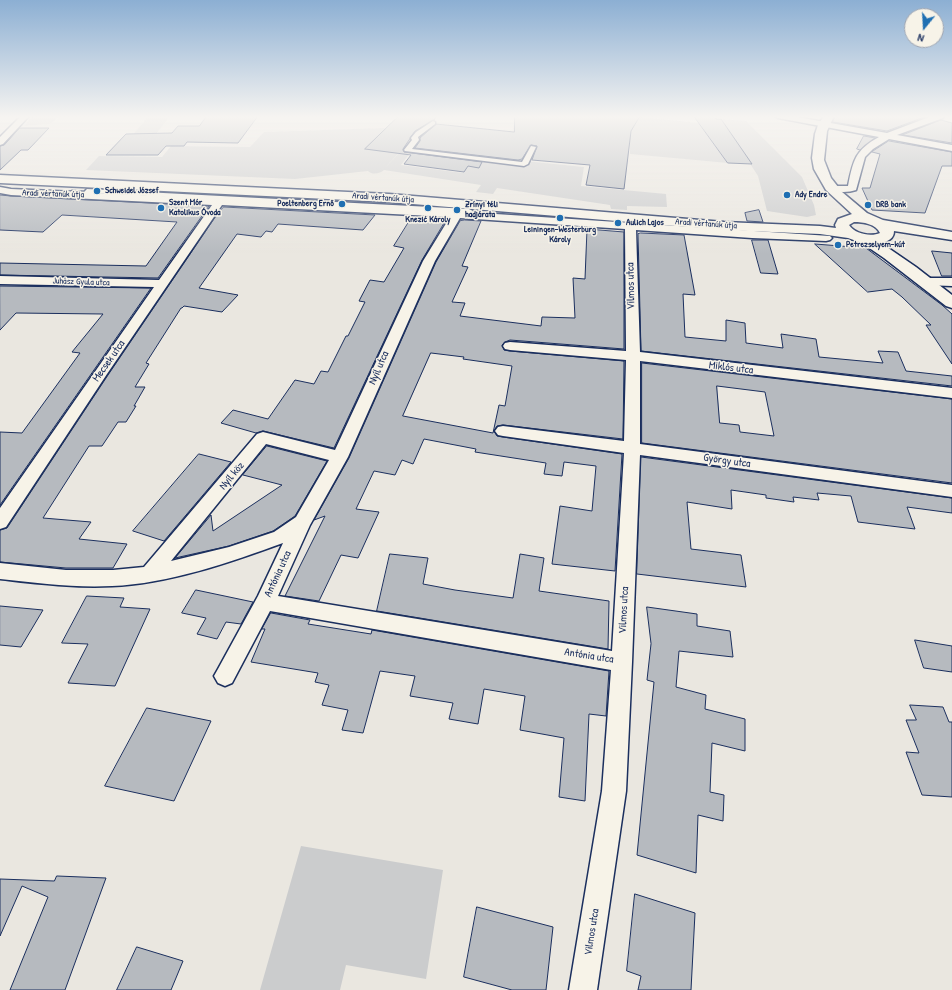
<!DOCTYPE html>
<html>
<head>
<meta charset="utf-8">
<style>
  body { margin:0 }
  #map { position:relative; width:952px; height:990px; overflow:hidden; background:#eae7e0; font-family:"Patrick Hand",sans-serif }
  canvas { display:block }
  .north { position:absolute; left:904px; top:8px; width:40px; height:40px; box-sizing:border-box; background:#f7f3e8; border:1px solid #9fa5b1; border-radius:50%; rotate:198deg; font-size:11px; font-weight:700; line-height:16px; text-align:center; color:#1b2f5e }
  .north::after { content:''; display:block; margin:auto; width:14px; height:18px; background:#1f6fb2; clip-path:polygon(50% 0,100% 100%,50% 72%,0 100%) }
</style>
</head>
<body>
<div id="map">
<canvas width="952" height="990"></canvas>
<div class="north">N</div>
</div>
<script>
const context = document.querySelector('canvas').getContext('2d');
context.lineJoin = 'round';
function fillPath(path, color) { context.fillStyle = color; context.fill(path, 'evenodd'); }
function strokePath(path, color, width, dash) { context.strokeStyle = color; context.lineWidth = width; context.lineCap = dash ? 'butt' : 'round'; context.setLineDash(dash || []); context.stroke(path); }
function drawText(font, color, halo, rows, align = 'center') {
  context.font = font + ' "Patrick Hand",sans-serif'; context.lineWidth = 3; context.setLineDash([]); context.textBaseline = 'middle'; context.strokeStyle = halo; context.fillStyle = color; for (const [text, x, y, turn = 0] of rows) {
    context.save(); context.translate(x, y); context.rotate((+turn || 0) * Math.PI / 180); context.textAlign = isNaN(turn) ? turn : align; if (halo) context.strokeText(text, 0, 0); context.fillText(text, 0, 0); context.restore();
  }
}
fillPath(new Path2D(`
  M36,116h24l-10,8 -26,2 7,-8z
  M149,116h21l-24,31 -23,-1z
  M567,116l70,5 2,-4 60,6 29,40 -98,-9v-12l-74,-6z
  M721,119l25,2 56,56 12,28 2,10 -9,2 -40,-6 -9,-35z
  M384,128l1,1 32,4 -33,36 17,-18 9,2 -9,12 62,8 13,-17 108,11 -3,19 85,8 1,13 -40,-1v4l-16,-1 -1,-4 -113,-17 -4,6 -17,-2 5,-7 -97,-15c-4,4 -12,5 -16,1l-73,8 -209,-9 13,-14 63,1 9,-11 79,1 14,-15z
  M301,846l142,24 -17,109 -80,-14 -6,25h-80z`), '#cbcccd');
const building = new Path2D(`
  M207,116h51l-20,27 -51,-1 -3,4h-18l-8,9h-52l20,-21 46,-1 6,-7h21z
  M399,116h38l-3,4 -19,11 -12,18 1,3 78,10 -3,6 -11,-2 -4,6 -60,-8 7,-9 -46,-6z
  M515,116h125l-9,15 -7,58 -38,-4 4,-20 -58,-5 5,-14 -6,-1 -9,14 -4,1 -103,-12 5,-7v-3l16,-14 78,8z
  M694,116h20l2,3h5l31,45 -24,-1z
  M835,116h92l-40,15 -54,-9z
  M941,120l11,3v20l-49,-8z
  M20,128h29l-21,22h-7l-21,20v-24l4,-1z
  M864,136l11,2 -15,12 -3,-1z
  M889,141l63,11v14h-10l-17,47 -53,-3 -10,-22h8l10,-34 -8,-2z
  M0,195l11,1 198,10 -51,72 -158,-3v-12l146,3 31,-44 -115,-7 -19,17 -43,-2z
  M224,207l151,8 -12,15 -85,-6 -6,8 -6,-1 -5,6 -24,-3 -38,54 39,7 -16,17 -38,-6 -2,2h-1l-35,55 3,1 -14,23h10l-11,19h2l-10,16h-8l-16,24h-13l-46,72 48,4 -12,17 48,5 -14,24h-47l-66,-6v-32l7,-2 101,-153 110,-162z
  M759,210l4,12 -16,-1 -2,-8z
  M412,217l35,1 -25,42 -88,188 -71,-17 -7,2 -35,-10 12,-13 35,9 27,-39 19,4 7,-13 7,1 18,-36h2l17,-34 -6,-1 11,-21 14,2 20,-34 -10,-2z
  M465,220l16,1 -19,45 6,1 -16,35 13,1 -5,13 81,10 1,-9 33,1 -2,-40 12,1 2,-50 37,3v117l-114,-9 -5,2 -3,3 2,5 6,1 114,10 -1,78 -120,-14 -6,1 -3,5 3,5 6,1 119,17 -7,117 -63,-7 8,-58 32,5 4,-45 -32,-4 -2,14 -18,-2 2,-11 -71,-11 1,-3 -52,-10 -11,25 -11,-4 -7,15 -21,-4 -18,38 23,3 -21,46 -17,-3 -22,46 -34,-5 40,-80 -11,4 35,-62 87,-196 24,-41zM431,353l33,4 -1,2 49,7 -7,40 -6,-1 -6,28 -90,-17z
  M641,233l43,2 11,60 -12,-1 2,43 41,4v-21l19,3 1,20 37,5 -2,-14 35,5 3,18 64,6 -5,-12 20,1 8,19 46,5v10l-311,-35 -3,-117z
  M752,240h16l10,34 -17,-1z
  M815,244l51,4 76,57 10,9v50l-26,-39h5l-29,-28 -10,-8 -24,3z
  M932,251l20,2v23h-10z
  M0,286l151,2 -151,217v-73l22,1 58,-80 -8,-1 31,-38 -87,-1 -16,17z
  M642,363l310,36v84l-310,-40zM717,386l48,6 9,44 -34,-4 -1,-7 -19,-2z
  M267,446l60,15 -32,55 -22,15 -44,15 -54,12 36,-43 2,16 69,-46 -39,-10z
  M199,454l32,8 -67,79 -31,-10z
  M641,457l311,41v15l-45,-6 8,22 -57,-7 -7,-26 -34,-3 2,7 -26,-3 1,5 -28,-4v-3l-35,-5 1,19 -45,-7 4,47 50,6 5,32 -109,-13z
  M390,554l38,4 -5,26 32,6 58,8 7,-44 24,4 -5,33 70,10 -1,48 -231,-38z
  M196,590l57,12 -12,22 -15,-2 -9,17 -20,-5 9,-16 -24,-5z
  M87,596l37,2 -4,9 30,2 -35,77 -47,-3 20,-39 -26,-1z
  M0,606l43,4 -22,37 -21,-2z
  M647,607l50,7v12l33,5 3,26 -54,-6 -3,36 30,8 -1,14 40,10v32l-33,-8 -2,49 14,3 -1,26 -25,-6 -2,58 -59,-18 17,-173 -7,-2 4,-36z
  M271,613l39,7 -2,4 63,10 1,-4 237,41 -3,45 -17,-2 -4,87 -26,-4 5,-59 -44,-8 5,-34 -41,-7 -6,35 -29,-5 4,-16 -43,-7 5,-20 -35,-5 -17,62 -21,-3 6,-20 -26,-5 7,-20 -14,-3 3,-9 -67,-11 14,-33h-3z
  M915,640l37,6v26l-28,-4z
  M910,705l33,2 6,15h3v75l-30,-2 -16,-43 13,1 -13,-33h10z
  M147,708l64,13 -37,80 -69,-15z
  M57,876l49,2 -41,112h-55l38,-93 -26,-11 -22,50v-57l54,2z
  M635,894l60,19 -4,77h-53l3,-14 -14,-5z
  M477,907l76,20 -7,63h-34l-48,-13z
  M137,947l46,14 -12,29h-54z`);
fillPath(building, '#b6babf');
strokePath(building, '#1b2f5e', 1);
const pedestrian = new Path2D(`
  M433,121l2,1v2l-17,13 1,3 -7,9 110,13 9,-16 5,1 -8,17 -4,2 -119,-15 -1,-1 8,-10 -1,-2 5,-6z
  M87,189l382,20 4,2 -3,6h-6v-4l-372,-20c-6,5 -18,4 -24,0l4,-2 12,1z`);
const minor = new Path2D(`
  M21,116h8l-26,28 -3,1v-8z
  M774,116h17l96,17 45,-17h12l-1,2 -46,17 55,10v6l-63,-12 -16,10 -8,8 -9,33c-8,3 -20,2 -29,0l-1,-2 1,-2h21c5,-25 7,-36 31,-49l-101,-19z
  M0,187l11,2 363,17 456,30 2,2 -2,2 -4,1 -74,-3 -116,-8 4,122 312,36v10l-312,-37v83l312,41v12l-312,-42 -8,207 -6,129 -29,199h-28l33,-199 9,-121 -341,-59 -38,72 -7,3 -7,-3 -4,-7 4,-7 40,-73 25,-53c-52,19 -115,41 -171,43 -37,2 -75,-3 -112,-7v-16l66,7h47l31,-3 113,-133 6,-2 72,18 88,-189 27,-44 -228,-12 -115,169 -101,153 -6,2v-21l154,-221 -154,-3v-8l159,4 53,-75 -201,-10 -11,-2zM460,218l165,11 1,122 -116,-9 -5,1 -2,3 2,3 5,1 116,10 -2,81 -121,-15 -5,1 -3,4 3,4 5,1 121,17 -12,198 -334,-55 32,-71 38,-68 87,-196zM266,444l63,16 -33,57 -22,15 -45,15 -58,14z
  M928,278h24v8l-28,-1 -2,-3 2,-3z`);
const tertiary = new Path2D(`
  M824,116h10l-7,15 -3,29 7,18 11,14 25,21 16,7 69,12v8l-58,-9c0,8 -6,10 -13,12l35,24 36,28v13l-6,-2 -62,-48 -22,-15 -14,-5 -28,-4 -96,-4 -335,-28 -389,-19v-8l389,19 335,28 96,4 16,2 -1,-3 3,-6 14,-5 -26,-24 -12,-21 -2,-11 3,-24 3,-9zM854,222c9,0 22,2 26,11 -9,4 -25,1 -31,-8z`);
strokePath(pedestrian, '#1b2f5e', 3);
strokePath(minor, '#1b2f5e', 3);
strokePath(tertiary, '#1b2f5e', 3);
fillPath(pedestrian, '#f7f3e8');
fillPath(minor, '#f7f3e8');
fillPath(tertiary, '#f7f3e8');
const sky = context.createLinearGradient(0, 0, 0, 254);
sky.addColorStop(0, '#8cafd3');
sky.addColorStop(0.46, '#f6f4f1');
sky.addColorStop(1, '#f6f4f100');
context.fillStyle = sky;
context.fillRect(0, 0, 952, 254);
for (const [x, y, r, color] of [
  [97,191,4,"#1f6fb2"],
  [787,195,4,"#1f6fb2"],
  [342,204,4,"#1f6fb2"],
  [868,205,4,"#1f6fb2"],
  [161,208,4,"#1f6fb2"],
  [428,208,4,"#1f6fb2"],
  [457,210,4,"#1f6fb2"],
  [560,218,4,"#1f6fb2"],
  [618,223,4,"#1f6fb2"],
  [838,245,4,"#1f6fb2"]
]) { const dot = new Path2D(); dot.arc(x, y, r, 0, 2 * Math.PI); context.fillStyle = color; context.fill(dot); strokePath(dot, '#f7f3e8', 1.5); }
drawText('bold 9px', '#1b2f5e', '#f7f3e8', [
  ["Schweidel József",105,191],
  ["Ady Endre",795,195],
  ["Szent Mór",169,203],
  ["Katolikus Óvoda",169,213],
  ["Poeltenberg Ernő",334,204,"right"],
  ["Zrínyi téli",465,205],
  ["hadjárata",465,215],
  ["DRB bank",876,205],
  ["Knezić Károly",428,220,"center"],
  ["Aulich Lajos",626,223],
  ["Leiningen-Westerburg",560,230,"center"],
  ["Károly",560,240,"center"],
  ["Petrezselyem-kút",846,245]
], 'left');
drawText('9px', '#1b2f5e', '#f7f3e8', [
  ["Aradi vértanúk útja",53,194,2],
  ["Aradi vértanúk útja",383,198,4],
  ["Aradi vértanúk útja",706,224,4],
  ["Juhász Gyula utca",81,282,2]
]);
drawText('11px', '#1b2f5e', '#f7f3e8', [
  ["Vilmos utca",631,286,-91],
  ["Mecsek utca",109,361,-55],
  ["Nyíl utca",379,368,-67],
  ["Miklós utca",731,368,7],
  ["György utca",727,461,8],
  ["Nyíl köz",232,476,-50],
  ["Antónia utca",278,574,-65],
  ["Vilmos utca",624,610,-87],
  ["Antónia utca",589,656,9],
  ["Vilmos utca",592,932,-81]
]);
</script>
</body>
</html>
